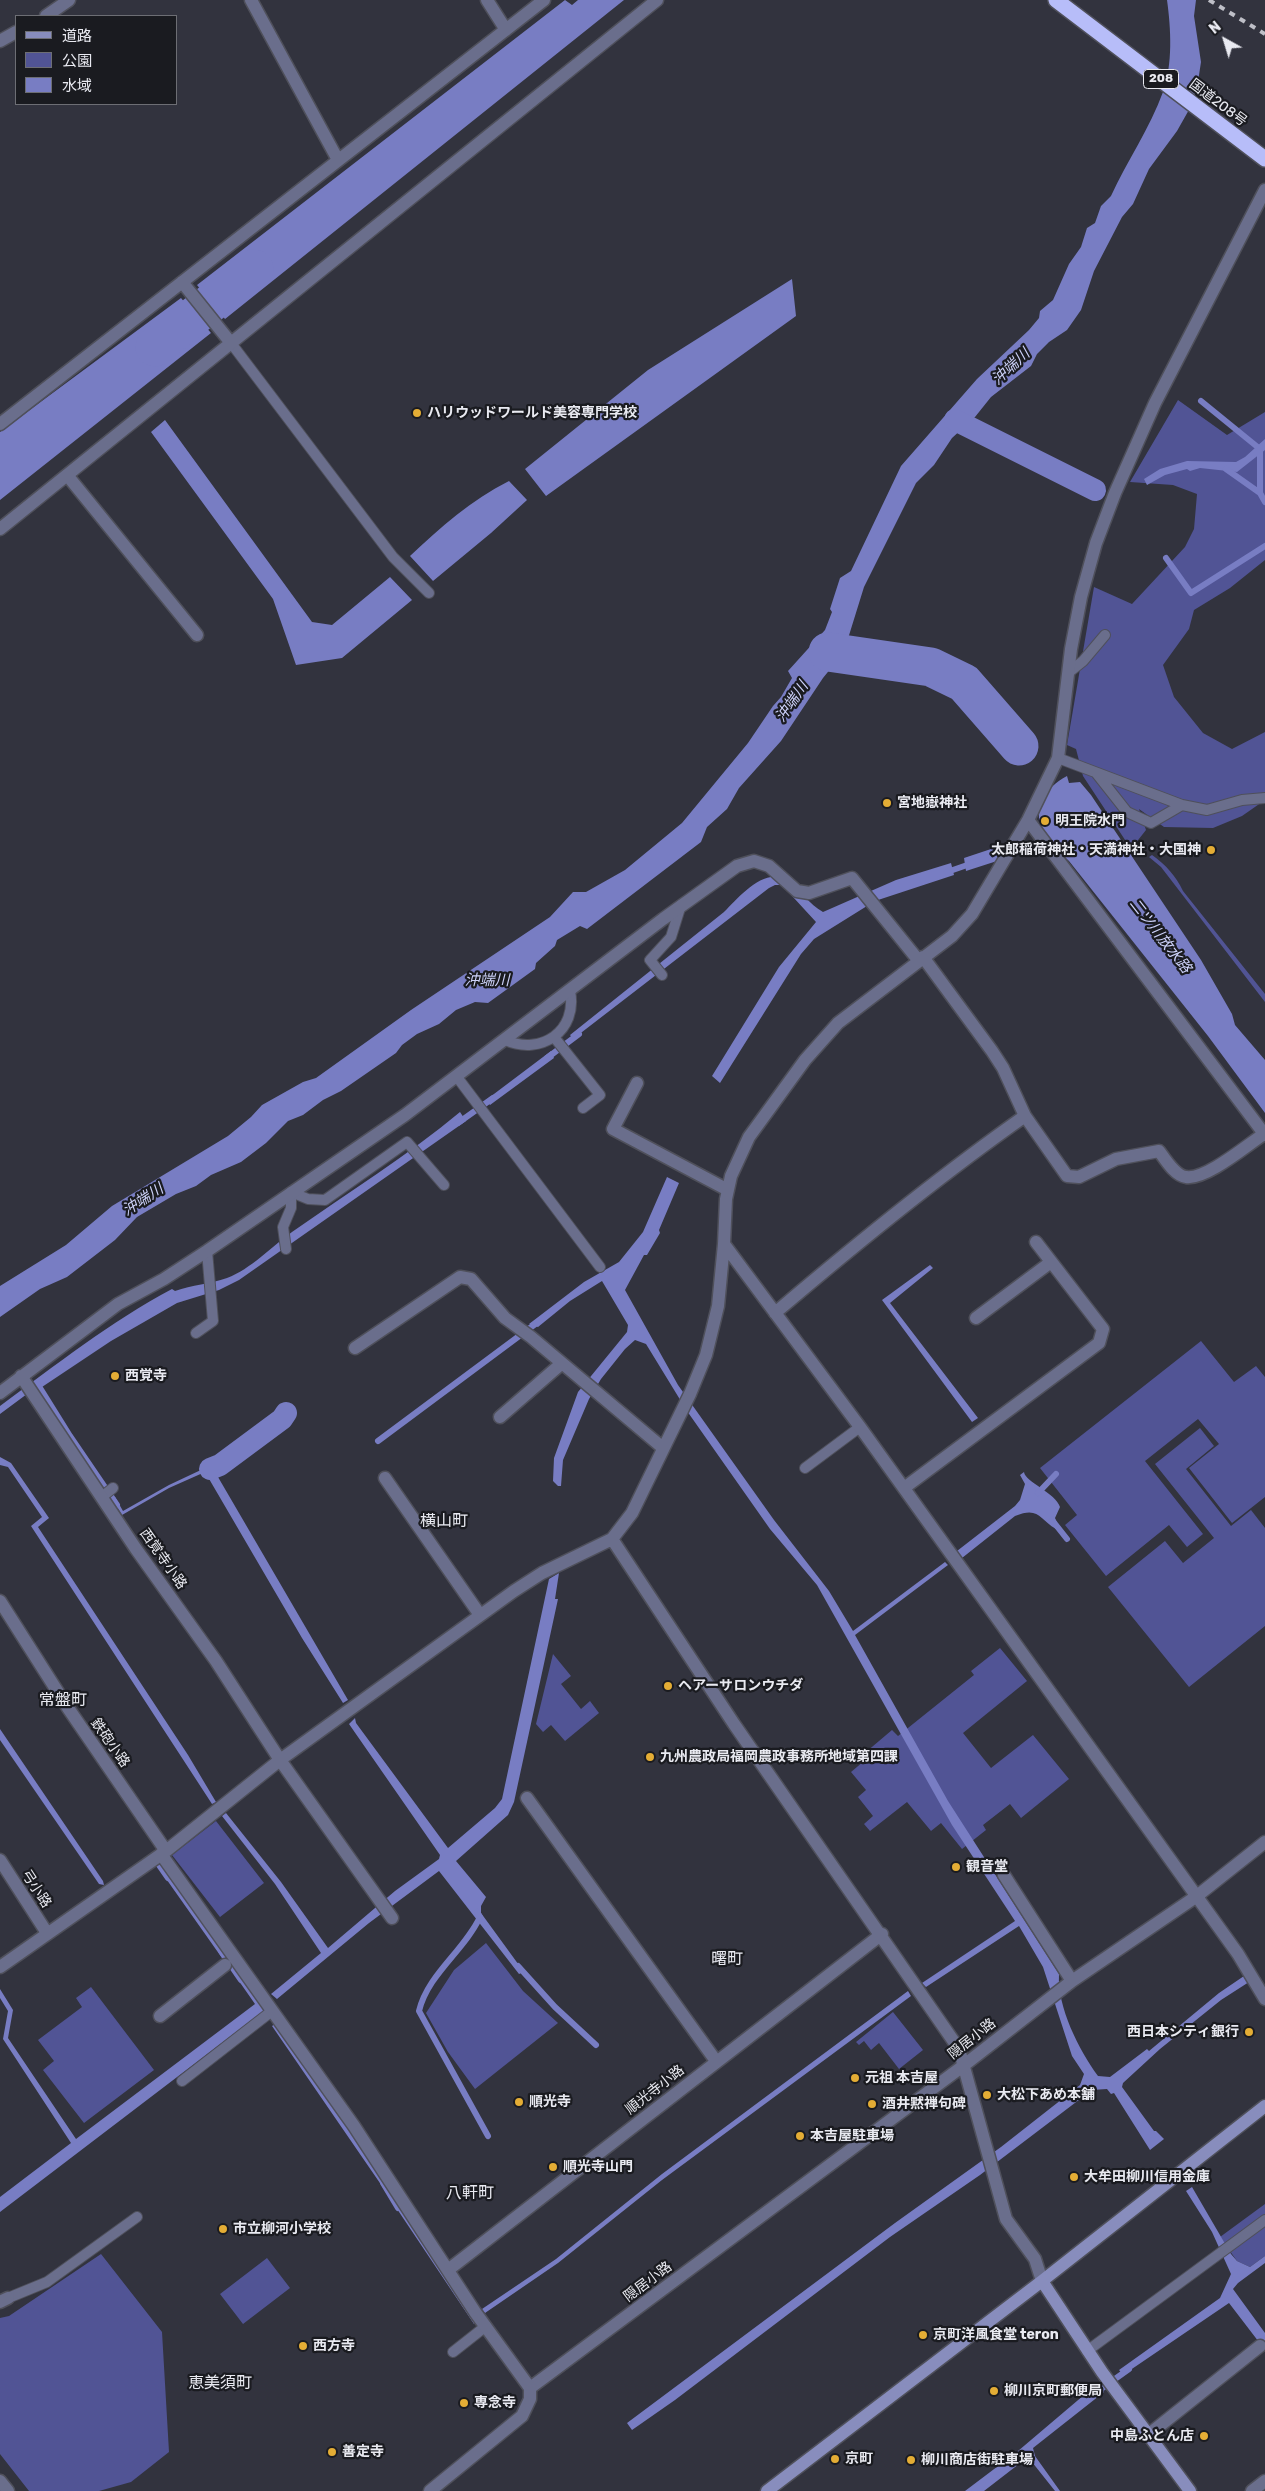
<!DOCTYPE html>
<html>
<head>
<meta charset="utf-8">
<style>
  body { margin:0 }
  #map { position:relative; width:1265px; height:2491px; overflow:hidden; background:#32333e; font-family:Rubik,"Noto Sans JP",sans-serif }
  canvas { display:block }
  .legend { position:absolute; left:15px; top:15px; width:162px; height:90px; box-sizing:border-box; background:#1a1b20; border:1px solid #6d6e74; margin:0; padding:6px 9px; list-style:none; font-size:15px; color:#e9eaf1 }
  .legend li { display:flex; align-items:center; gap:10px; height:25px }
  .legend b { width:25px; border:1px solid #6d6e74 }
  .north { position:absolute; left:1200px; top:15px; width:50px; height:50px; -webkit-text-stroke:4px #1a1b20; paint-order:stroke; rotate:321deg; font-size:14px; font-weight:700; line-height:20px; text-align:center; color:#e9eaf1 }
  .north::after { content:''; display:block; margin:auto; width:18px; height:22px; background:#e9eaf1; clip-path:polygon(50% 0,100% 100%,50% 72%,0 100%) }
</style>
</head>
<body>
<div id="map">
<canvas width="1265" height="2491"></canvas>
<ul class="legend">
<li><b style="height:6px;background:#888dbd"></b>道路</li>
<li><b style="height:14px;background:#515495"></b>公園</li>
<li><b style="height:14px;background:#787dc3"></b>水域</li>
</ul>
<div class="north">N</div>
</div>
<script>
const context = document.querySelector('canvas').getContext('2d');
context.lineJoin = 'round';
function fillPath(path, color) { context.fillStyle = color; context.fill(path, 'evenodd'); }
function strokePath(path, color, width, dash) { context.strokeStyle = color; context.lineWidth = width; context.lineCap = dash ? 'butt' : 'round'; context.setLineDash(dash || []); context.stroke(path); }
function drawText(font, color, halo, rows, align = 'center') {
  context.font = font + ' Rubik,"Noto Sans JP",sans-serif'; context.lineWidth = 4.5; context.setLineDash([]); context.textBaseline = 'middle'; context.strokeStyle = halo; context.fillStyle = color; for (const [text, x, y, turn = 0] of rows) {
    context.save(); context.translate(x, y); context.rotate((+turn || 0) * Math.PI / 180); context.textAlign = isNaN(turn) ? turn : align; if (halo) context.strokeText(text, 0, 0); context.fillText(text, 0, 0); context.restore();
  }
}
fillPath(new Path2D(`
  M1178,400l49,35 38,-23v148l-35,28 -36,22 -5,19 -26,36 11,32 29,36 29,16 33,-17v68l-23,16 -29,12 -49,-1 -25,-18 7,21 -15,19 -48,-73 -7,-27 -9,-4 27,-158 38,17 53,-57 9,-18 3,-35 -24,-9 -43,-3z
  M1152,855c14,10 24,21 31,36l82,103v8l-104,-135 -12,-10z
  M1201,1341l33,41 22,-16 9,11v120l-33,26 -43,-55 30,-24 -21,-25 -53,42 58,73 -16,13 -18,-22 -63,51 -41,-51 12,-10 -37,-47z
  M1200,1428l14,18 -28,23 45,57 20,-16 14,18v98l-76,61 -81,-100 57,-46 18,22 31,-25 -59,-74z
  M1000,1648l27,33 -64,52 28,35 42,-33 36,44 -48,39 -11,-14 -27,21 3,5 -24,19 -21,-26 -10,8 -24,-29 -37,29 -6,-7 9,-8 -15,-19 8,-7 -15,-18 19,-16 -4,-4 26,-22 6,6 76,-61 -3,-4z
  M553,1654l18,22 -10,8 20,25 9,-8 9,12 -34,28 -14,-16 -8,7 -7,-8z
  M216,1821l48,62 -44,34 -48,-62z
  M486,1943l37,48 35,32 -83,66 -27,-37 -22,-39 28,-43z
  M91,1987l63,83 -70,53 -41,-53 11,-9 -16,-21 44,-33 -6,-9z
  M893,2012l30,38 -24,19 -20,-26 -8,7 -7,-9 -5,4 -3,-3z
  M1265,2204v52l-15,11 -13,-6 -17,-24z
  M101,2254l61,78 7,120 -38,30 -32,9h-70l-29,-37v-136l9,-2z
  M267,2258l23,30 -47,36 -23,-30z`), '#515495');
fillPath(new Path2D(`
  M565,0l7,5 6,-5h46l-399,319 -28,-34z
  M1167,0h29l-2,16 7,46 -4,26 -7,20 -13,23 -28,38 -16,35 -11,13 -28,54 -13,39 -14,20 -18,12 -12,12 -6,12 -40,31 -16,20 -23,21 -18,27 -18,18 -52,104 -18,58 -6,12 -17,21 -42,63 -42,47 -12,21 -20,18 -6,15 -114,87 -7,-3 -23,14 -2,6 -19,17 -1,6 -47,34 -13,-1 -19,8 -17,14 -22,10 -15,11 -6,8 -55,38 -18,9 -20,15 -15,6 -22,22 -25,19 -30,13 -15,11 -20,8 -39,23 -22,23 -48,37 -27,12 -40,28v-31l66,-41 46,-39 116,-70 23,-19 11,-12 41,-23 13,-4 95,-68 139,-93 23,-25h13l39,-22 57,-47 66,-80 25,-37 8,-9 11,-19 -4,-7 37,-41 7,-18 -2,-3 10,-31 11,-7 50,-105 76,-87 52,-49 10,-12 1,-7 13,-11 16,-36 12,-17 6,-19 8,-5 6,-17 10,-10c16,-35 39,-68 52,-104 10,-28 8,-63 4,-92z
  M792,279l4,37 -250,180 -21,-27 123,-99z
  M181,298l30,35 -211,167v-68z
  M165,420l147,202 20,3 58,-48 22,23 -70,58 -46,7 -23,-66 -122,-167z
  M1265,439v11l-28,22 -37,-4 -10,3 -3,-2 -22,6 -18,10 -3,-6 16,-10 27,-8 49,1 9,-5z
  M509,481l18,19 -36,33 -58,48 -23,-25c31,-29 61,-56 99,-75z
  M1067,776l2,7 11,-1 11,13 110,165 31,54 3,11 30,35v53l-57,-77 -139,-175c-8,-8 -20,-17 -25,-26 -13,-24 1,-48 23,-59z
  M1000,846l-3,15 -31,10 -2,-13z
  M951,863l3,12 -79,26 -61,38 -13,15 -81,129 -8,-7 67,-109 37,-45 -34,-37h-7l-6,3 -196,151 -3,-4 154,-123c15,-15 41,-47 64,-31 13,10 21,23 35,31l73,-32z
  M551,1051l3,7 -64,47 -4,-5z
  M460,1112l6,9 -227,159 -20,10 -42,13 -66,38 -69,46 -15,7 -27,20v-8c56,-41 110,-84 172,-117l3,2c17,-6 35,-7 52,-13 24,-9 44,-31 65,-46 57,-40 115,-76 168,-120z
  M667,1177l12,6 -20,47 1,3 -13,22h-3l-19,35 53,95 96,135 55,71 24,40 92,-69 3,3 -93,70 93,166 111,173c-2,33 20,76 39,102l12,1 37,-28 2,2 70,-58 25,-17 5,6 -28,18 -61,49 -37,34 -1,4 32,44h2l8,8 -14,11 -36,-57 -3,1 -4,-5 -15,1 -112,85 -90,62 -215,163 -43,30 -5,-7 268,-200 106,-76 79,-62 4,-11 -12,-18 -29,-89 -24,-41 -93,61 -4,-4 93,-62 -63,-96 -135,-240 -47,-56 -83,-118 -41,-67 -11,-4 -10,9 -24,30 -12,20 -26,61 -2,26h-3l-5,-5 1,-23 24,-66 49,-60 1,-7 -26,-44 -32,20 -32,26 -9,-3 55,-42 35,-20 24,-30z
  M930,1265l3,3 -43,35 88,115 -6,4 -90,-122z
  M0,1457l11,6 38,55 -11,9 150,228 28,47 -4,2 -181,-278 11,-9 -34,-50 -8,-2z
  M210,1463l10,5 -2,9 130,223 -5,3 -41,-65 -97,-166 -36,16 -47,27 -10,-16 3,-2 8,14 46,-26 34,-16z
  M1024,1472c1,10 32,21 36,35l-5,11 3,7 -2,4c-17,-10 -17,-23 -41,-13l-53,42 -5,-7 58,-45 5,-6 5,-16 -5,-9z
  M559,1573l-4,26h3l-44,203 -6,13 -52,46 30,36 -5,9v7l43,59 -5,2 -80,-103 -70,52 -92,76 -6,-5 50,-41 -46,-69 -53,-68 4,-3 55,69 47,66 67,-57 44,-32 1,-4 -91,-131 6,-6 1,5 92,125 47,-40 7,-9 47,-220z
  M0,1729l103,152 1,4 -5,-1 -99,-144z
  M165,1871l61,84 -4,3 -60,-85z
  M237,1972l28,38 -265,202v-15l71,-54 -68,-104 5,-28 -8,-13v-9l13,21 -5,28 68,101 179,-135 -21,-30z
  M908,1991l3,5 -249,184 -104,83 -73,50 -3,-4 74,-50 106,-85z
  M275,2024l114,162 -5,3 -112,-163z
  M1192,2187l39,67 6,7 13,6 15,-11v7l-27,20 -5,6 32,44v17l-36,-47 -106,72 -4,-5 101,-72 11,-24 -19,-42 -26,-41z
  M396,2201l80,120 -2,3 -81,-121z
  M1097,2384l7,8 -71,56 2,8 25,35h-5l-27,-34 -44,34h-19l53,-40z`), '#787dc3');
strokePath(new Path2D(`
  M1201,401l59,48
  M1226,469l34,24v-44l5,-4
  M1260,493l5,9
  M1166,558l25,35 74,-47
  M947,872l26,-9
  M547,1058l32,-24
  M458,1123l35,-25
  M37,1383l33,53 47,69
  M378,1441l160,-119
  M1038,1493l18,-19
  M1052,1520l15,19
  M159,1865l9,13
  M477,1912l3,5c-16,34 -52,57 -61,94l69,125
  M221,1951l20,29
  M518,1966l37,41 41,38
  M383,2183l15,25
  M1094,2394l35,-25`), '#787dc3', 6);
strokePath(new Path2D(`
  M955,420l140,70
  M210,1469l10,-4 62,-46 4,-6`), '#787dc3', 22);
strokePath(new Path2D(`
  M155,347l99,-78
  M828,652l103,15 33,16 55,63`), '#787dc3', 39);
const lane = new Path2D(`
  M231,343l162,214 36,36
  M1068,673l15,-12 22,-26
  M1058,758l124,47 25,5 35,-10 23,-2
  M1097,774l30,38 24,11 31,-18
  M662,975l-12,-15 21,-23 10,-32
  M554,1037l46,58 -17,13
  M505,1040c36,16 73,-9 65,-49
  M457,1077l143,190
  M286,1249l-3,-22 8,-19v-16l17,7 17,1 82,-58 37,43
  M196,1333l17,-12 -6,-70
  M805,1468l55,-41
  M103,1496l10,-8
  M182,2081l90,-70
  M8,2298l39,-16 90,-65
  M1087,2351l178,-131
  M453,2352l33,-26`);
const street = new Path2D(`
  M251,0l87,160
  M487,0l19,30
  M46,16l23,-16
  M0,41l16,-9
  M182,282l49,61
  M0,424l544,-424
  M67,475l130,160
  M0,529l657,-529
  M1028,820l237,315
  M923,957l69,94 11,17 22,48 42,60 12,1 37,-18 43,-8c6,8 16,25 27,26 20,3 61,-32 78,-43
  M637,1083l-24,46 115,61
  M724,1244l136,183 378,527 27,45
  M775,1313c81,-69 163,-136 250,-197
  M976,1318l75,-56
  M355,1348l105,-71 11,2 34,39 26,19 132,111
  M21,1376l115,173 80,112 64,99 112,158
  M0,1393l118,-89 46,-25 43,-28 198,-136 258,-196 74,-53 17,-5 15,5 28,25 12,2 43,-15 67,83
  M500,1417l61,-53
  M385,1478l95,137
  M904,1488l195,-145 4,-14 -67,-87
  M612,1539l122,185 225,325 47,170 29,40 7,22
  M0,1601l68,107 98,143
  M527,1798l189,263
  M161,1854l193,272 121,186 55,76v11l-8,17 -92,75
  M0,1860l47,73
  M1004,1875l68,106
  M0,1967l166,-116 114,-91 234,-169 28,-18 70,-34 20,-26 58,-119 16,-39 12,-49 6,-62 2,-45 5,-23 18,-39 56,-77 33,-37 114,-87 20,-22 56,-94 30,-62 13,-109 10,-52 15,-54 19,-50 40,-90 110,-213
  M160,2016l65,-51
  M448,2270l434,-336
  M0,2302l8,-4
  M530,2388l433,-322 109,-85 125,-85 68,-54
  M1148,2435l112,-89
  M0,2481l8,10
  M1252,2491l13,-10`);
const secondary = new Path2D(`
  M1042,2281l60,91 88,119
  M767,2491l275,-210 223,-175`);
const highway = new Path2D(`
  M1056,0l209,159`);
strokePath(lane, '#4f505b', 12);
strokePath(street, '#4f505b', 15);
strokePath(secondary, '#4f505b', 15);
strokePath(highway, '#4f505b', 18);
strokePath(lane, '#6a6e8c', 10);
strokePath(street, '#6a6e8c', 12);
strokePath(secondary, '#888dbd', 12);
strokePath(highway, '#b7bdf9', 15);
strokePath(new Path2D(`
  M1209,0l56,34`), '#bebfc7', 4, [6, 6]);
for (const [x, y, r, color] of [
  [417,413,5,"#e4ad35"],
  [887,803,5,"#e4ad35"],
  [1045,821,5,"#e4ad35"],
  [1211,850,5,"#e4ad35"],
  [115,1376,5,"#e4ad35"],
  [668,1686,5,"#e4ad35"],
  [650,1757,5,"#e4ad35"],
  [956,1867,5,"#e4ad35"],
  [1249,2032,5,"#e4ad35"],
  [855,2078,5,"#e4ad35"],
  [987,2095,5,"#e4ad35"],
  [519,2102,5,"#e4ad35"],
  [872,2104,5,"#e4ad35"],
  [800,2136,5,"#e4ad35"],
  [553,2167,5,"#e4ad35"],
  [1074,2177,5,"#e4ad35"],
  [223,2229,5,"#e4ad35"],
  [923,2335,5,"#e4ad35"],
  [303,2346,5,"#e4ad35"],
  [994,2391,5,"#e4ad35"],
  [464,2403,5,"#e4ad35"],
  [1204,2436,5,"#e4ad35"],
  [332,2452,5,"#e4ad35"],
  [835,2459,5,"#e4ad35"],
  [911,2460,5,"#e4ad35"]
]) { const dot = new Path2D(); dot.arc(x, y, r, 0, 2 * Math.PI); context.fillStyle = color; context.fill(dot); strokePath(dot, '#1a1b20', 2); }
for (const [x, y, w] of [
  [1161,79,35]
]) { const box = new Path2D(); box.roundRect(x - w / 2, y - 9.5, w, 19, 4); context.fillStyle = '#1a1b20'; context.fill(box); strokePath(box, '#e9eaf1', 1); }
drawText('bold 12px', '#e9eaf1', null, [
  ["208",1161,79]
]);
drawText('14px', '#e9eaf1', '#1a1b20', [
  ["国道208号",1218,103,37],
  ["西覚寺小路",163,1559,55],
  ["鉄砲小路",110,1743,55],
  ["弓小路",36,1889,57],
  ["隠居小路",972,2039,-38],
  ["順光寺小路",655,2090,-38],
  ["隠居小路",648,2282,-37]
]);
drawText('bold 14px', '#e9eaf1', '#1a1b20', [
  ["ハリウッドワールド美容専門学校",427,413],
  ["宮地嶽神社",897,803],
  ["明王院水門",1055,821],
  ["太郎稲荷神社・天満神社・大国神",1201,850,"right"],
  ["西覚寺",125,1376],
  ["ヘアーサロンウチダ",678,1686],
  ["九州農政局福岡農政事務所地域第四課",660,1757],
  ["観音堂",966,1867],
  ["西日本シティ銀行",1239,2032,"right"],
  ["元祖 本吉屋",865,2078],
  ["大松下あめ本舗",997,2095],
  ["順光寺",529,2102],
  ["酒井黙禅句碑",882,2104],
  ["本吉屋駐車場",810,2136],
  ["順光寺山門",563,2167],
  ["大牟田柳川信用金庫",1084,2177],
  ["市立柳河小学校",233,2229],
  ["京町洋風食堂 teron",933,2335],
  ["西方寺",313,2346],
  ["柳川京町郵便局",1004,2391],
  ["専念寺",474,2403],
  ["中島ふとん店",1194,2436,"right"],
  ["善定寺",342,2452],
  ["京町",845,2459],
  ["柳川商店街駐車場",921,2460]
], 'left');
drawText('italic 15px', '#ccd1f8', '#1a1b20', [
  ["沖端川",1011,367,-43],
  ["沖端川",792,702,-55],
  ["二ツ川放水路",1160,936,52],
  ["沖端川",487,981],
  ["沖端川",143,1200,-33]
]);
drawText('16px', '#e9eaf1', '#1a1b20', [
  ["横山町",444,1521],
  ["常盤町",63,1700],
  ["曙町",727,1959],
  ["八軒町",470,2193],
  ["恵美須町",220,2383]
]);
</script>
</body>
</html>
